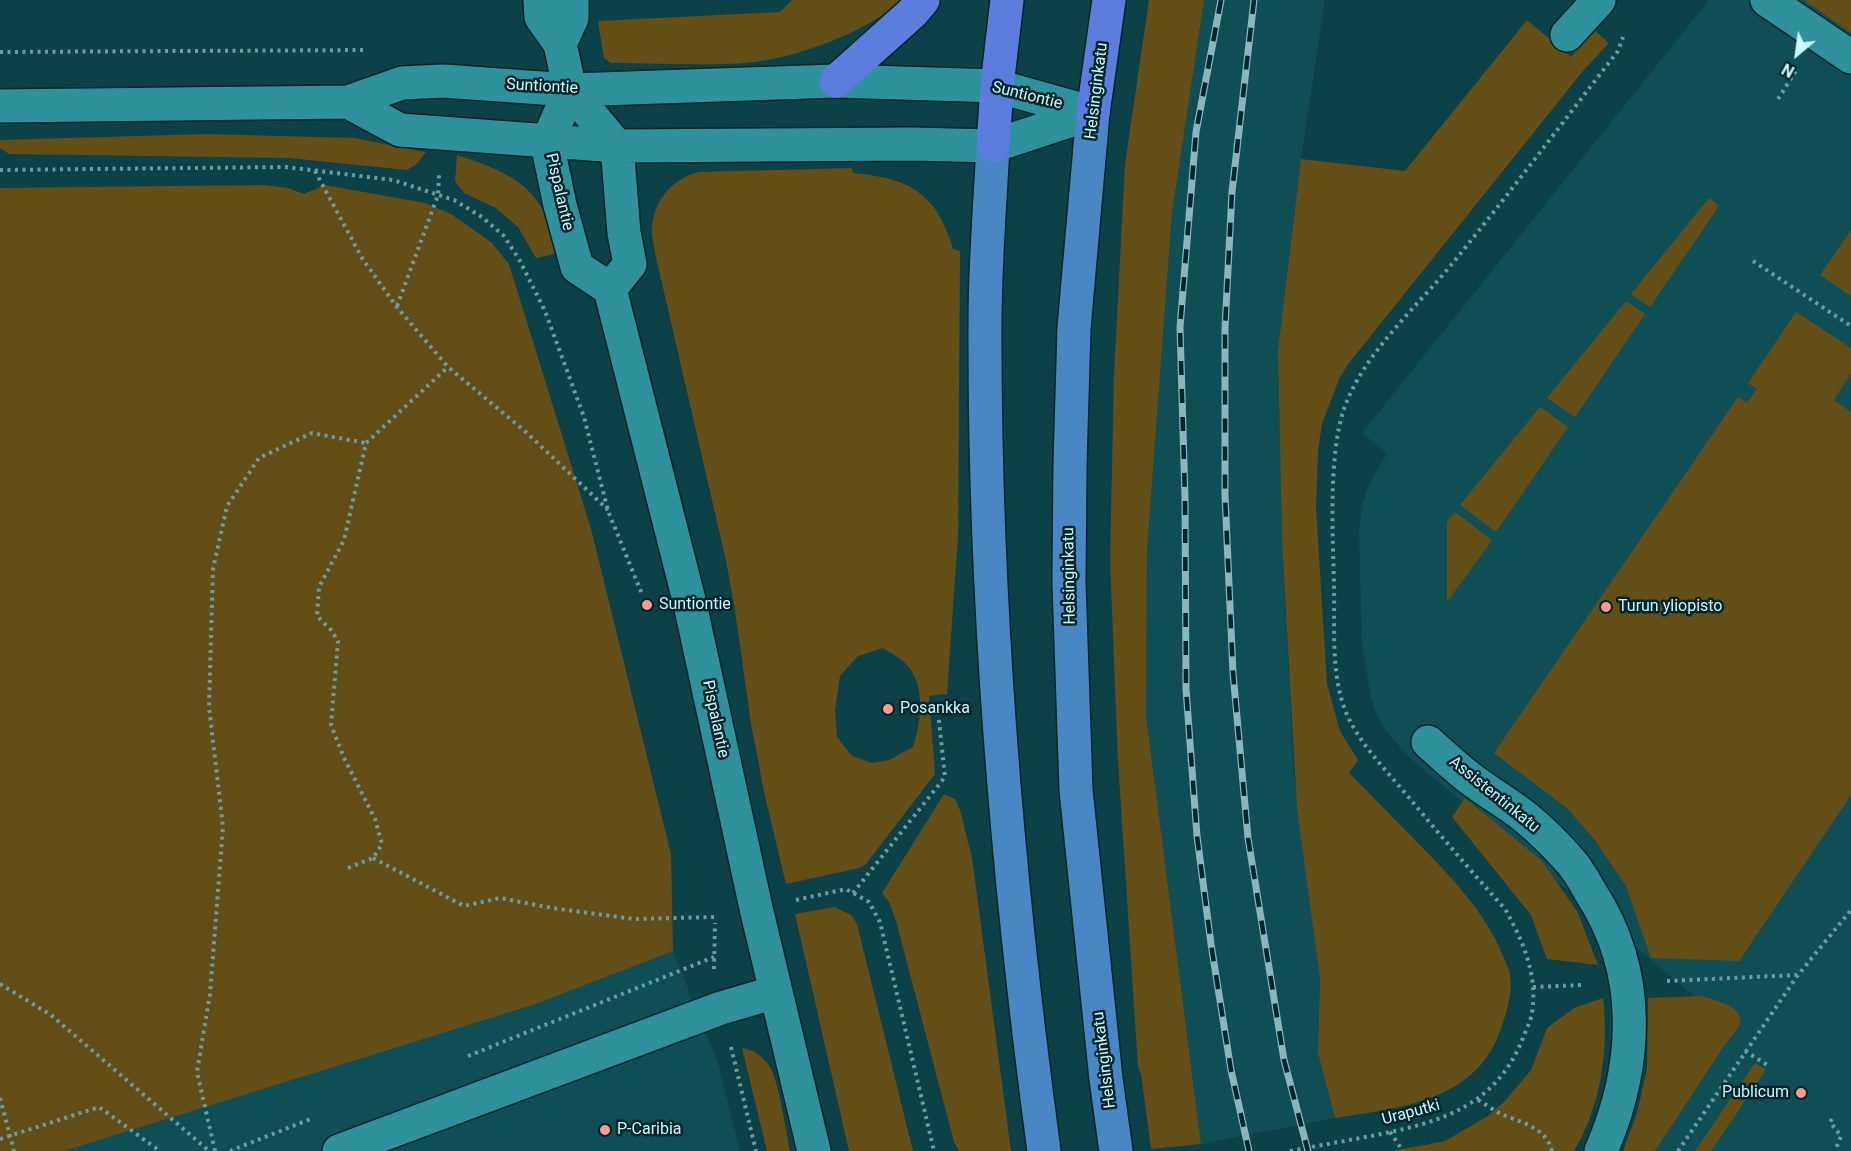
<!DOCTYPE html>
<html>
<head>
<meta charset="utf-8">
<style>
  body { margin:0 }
  #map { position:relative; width:1851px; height:1151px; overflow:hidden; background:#0c4147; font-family:Roboto,sans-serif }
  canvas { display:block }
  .north { position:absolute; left:1767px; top:24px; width:60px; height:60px; -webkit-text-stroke:4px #00262b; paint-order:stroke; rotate:209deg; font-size:16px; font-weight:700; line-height:24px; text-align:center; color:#ccf7fd }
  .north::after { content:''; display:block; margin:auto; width:21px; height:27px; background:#ccf7fd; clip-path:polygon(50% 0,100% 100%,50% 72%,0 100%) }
</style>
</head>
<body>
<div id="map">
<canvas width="1851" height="1151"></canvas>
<div class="north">N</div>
</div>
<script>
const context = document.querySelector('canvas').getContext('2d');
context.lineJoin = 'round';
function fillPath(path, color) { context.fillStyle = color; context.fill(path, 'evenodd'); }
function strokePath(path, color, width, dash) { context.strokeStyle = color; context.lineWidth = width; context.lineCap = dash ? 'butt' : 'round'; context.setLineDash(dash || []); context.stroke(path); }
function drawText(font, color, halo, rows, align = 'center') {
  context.font = font + ' Roboto,sans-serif'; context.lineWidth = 5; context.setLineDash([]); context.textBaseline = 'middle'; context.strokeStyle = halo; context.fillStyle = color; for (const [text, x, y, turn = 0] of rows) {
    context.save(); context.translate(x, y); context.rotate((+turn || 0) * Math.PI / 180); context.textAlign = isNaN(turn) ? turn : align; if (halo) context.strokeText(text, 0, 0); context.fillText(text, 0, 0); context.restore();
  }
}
fillPath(new Path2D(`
  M1204,0h121l-24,159 -23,191 4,192 12,235 26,202 -2,74 17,65 -134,26 -55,-429 1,-165 25,-337z
  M1709,0h142v1151h-196l71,-108 11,-11 -326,-273 -26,-29 -9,-16 -5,-17 -9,-51 -3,-114 3,-26 6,-20 19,-33 -25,-20z
  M673,951l44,109 23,91h-676l472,-147z`), '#104e55');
fillPath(new Path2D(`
  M792,0h110c-37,33 -107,59 -157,63 -44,3 -90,0 -134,0l-7,-5 -6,-37 182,-9z
  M1149,0h55l-32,213 -25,337 -1,165 55,429 -50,5 -10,-75 -3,-7 -20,-306 -8,-200 4,-186 11,-211z
  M1804,0h47v33z
  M1527,20l44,37 22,-28 16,14 -26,28 -234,292 -10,16 -17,45 -4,27 -2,57 11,176 13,47 18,29 -9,13c24,24 47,48 71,72 33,34 66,68 84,113 2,5 5,11 6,17 3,18 -3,36 -9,53 -23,73 -102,80 -166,90l-17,-65 2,-74 -23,-171 -15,-266 -4,-192 23,-191 104,12z
  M207,134l147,4 72,14 -9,12 -10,6 -118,-12 -280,-4 -9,-6v-8z
  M457,155c33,11 68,22 85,54 7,13 11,30 16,44l-22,5 -18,-31 -22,-19 -32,-15 -9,-12z
  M852,168l1,5c56,5 84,20 100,76l7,2 -2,285 -11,158 -18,2 6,78 -69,90 -7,4 -73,16 -22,-92 -13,-68 -16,-114 -9,-49 -68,-295c-2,-10 -5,-22 -6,-32 -1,-30 18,-55 47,-62zM883,648c7,5 18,10 24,17 19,21 14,57 6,82l-24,13 -17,3 -20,-7 -15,-19 -2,-27 5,-34 18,-20z
  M264,185l24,3 16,6 21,-9 100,18 26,11 23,16 18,13 17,21 82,265 80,325 2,97 -137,53 -472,147h-64v-963z
  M1709,198l10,8 -69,101 -19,-13z
  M1851,230v66l-31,-21z
  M1626,301l19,13 -70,103 -28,-19z
  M1796,312l55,36v25l-17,27 17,12v383l-112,166 -88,-3 -25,-72 -31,-46 -28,-32 -73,-55 244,-356 9,6 10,-14 -9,-6z
  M1540,407l28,20 -72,105 -36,-27z
  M1455,512l37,28 -45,62v-80z
  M944,794l11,5 5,11 12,48 39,293h-52l-5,-9 -58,-221 -7,-19 -7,-9z
  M1465,798l77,63 35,50 21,54 -51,-6 -16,-44 -79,-98z
  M835,907l16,8 6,9 56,227h-64l-54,-237z
  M1702,996c30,9 55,17 24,47l-71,108h-32l14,-38 10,-44 1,-71z
  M1603,998c6,52 -2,108 -29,153h-181l52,-10 43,-25 17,-15 26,-31 16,-42 27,-20z
  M742,1048c14,2 26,12 31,25 8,23 12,54 17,78h-23z
  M1755,1063l11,7 -55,81h-16z`), '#634e18');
const minor = new Path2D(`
  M540,0l1,17 19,27 10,46 47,56 7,87 6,31 -20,25
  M1767,0l84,57
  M1567,35l32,-35
  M560,44l12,-26v-18
  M570,90l-23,53 13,62 17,62 33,22 80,315 66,304 58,243
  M348,102l52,28 217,16 295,-2 81,2 100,-33
  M0,106l348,-4 54,-19 41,-2 127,9 266,-9 161,5 96,27
  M1428,742c11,10 22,20 34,30 20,17 43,29 63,45 16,13 33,30 46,45 8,9 14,21 20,31 52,80 47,173 10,258
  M339,1151l382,-143 55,-16`);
const major = new Path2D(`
  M1093,113l-19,215 -4,136 -1,119 7,207 30,289 10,72
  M993,146c-3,58 -8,118 -8,177 -1,277 22,554 59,828`);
const highway = new Path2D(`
  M836,81l76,-68 11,-13
  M1093,113l16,-113
  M993,146l4,-60 10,-86`);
strokePath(minor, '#072529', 36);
strokePath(major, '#072529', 36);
strokePath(highway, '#072529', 36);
strokePath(new Path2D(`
  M0,52l365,-2
  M1778,99l19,-30
  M0,170l286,-3 107,13 61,20 28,17 22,19 16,25 25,50 39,106 24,94 34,83
  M315,171l47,87 34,48 52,61 78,65 82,78
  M1753,261l98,65
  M397,306l41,-111 1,-21
  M373,858l91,48 36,-8 52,10 82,11 81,-2
  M348,868l25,-10 9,-14 -7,-25 -31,-61 -13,-33 7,-84 -7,-11 -14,-14 2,-29 25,-47 22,-97 82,-76
  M853,893l92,-116 -8,-75
  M796,900l50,-11 23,13 11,20 54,229
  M714,969l1,-46
  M1667,981l130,-6
  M0,984l51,31 158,136
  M1533,987l51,-2
  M731,1047l25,104
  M1745,1051l24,15
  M468,1056l246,-99
  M0,1098l14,53
  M1478,1100c7,4 14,9 21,13 19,9 47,13 53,38
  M1832,1119l-2,3 11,14 -6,15
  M1390,1132l13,19
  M0,1139l99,-32 61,44
  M215,1151l-18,-79 13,-78 13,-167 -14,-120 4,-138 14,-63 32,-48 53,-25 54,10
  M230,1151l83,-33
  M1290,1151c27,-5 54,-10 81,-15 67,-13 124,-28 152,-98 3,-8 8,-17 9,-25 6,-38 -9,-72 -27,-104 -34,-38 -67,-76 -99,-115 -21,-25 -44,-48 -58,-77 -18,-39 -13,-89 -14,-131 -1,-50 -6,-130 10,-177 19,-55 71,-100 108,-145 57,-70 111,-142 166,-213l5,-14
  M1678,1151l120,-176 53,-65`), '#6c9ca2', 4, [3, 4.5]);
strokePath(minor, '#2f919c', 33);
strokePath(major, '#4986c4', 33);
strokePath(highway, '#5b7ede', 33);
const rail = new Path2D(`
  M1221,0l-25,132 -16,195 5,171 1,191 11,147 14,108 20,126 18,81
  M1254,0l-22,192 -7,136v167l8,178 15,165 36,222 24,91`);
strokePath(rail, '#87b6bc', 7);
strokePath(rail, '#00262b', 4.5, [14]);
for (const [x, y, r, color] of [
  [647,605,6,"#f59c92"],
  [1606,607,6,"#f59c92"],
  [888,709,6,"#f59c92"],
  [1801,1093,6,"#f59c92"],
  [605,1130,6,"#f59c92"]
]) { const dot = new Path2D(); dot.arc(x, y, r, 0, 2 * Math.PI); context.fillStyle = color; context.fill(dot); strokePath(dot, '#00262b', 2); }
drawText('16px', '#ccf7fd', '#00262b', [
  ["Suntiontie",542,87,3],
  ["Helsinginkatu",1097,91,-83],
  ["Suntiontie",1027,96,14],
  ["Pispalantie",559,192,77],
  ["Helsinginkatu",1070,576,-91],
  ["Pispalantie",715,719,78],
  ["Assistentinkatu",1494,795,39],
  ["Helsinginkatu",1105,1060,-97],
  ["Uraputki",1411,1113,-15]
]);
drawText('16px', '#ccf7fd', '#00262b', [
  ["Suntiontie",659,605],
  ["Turun yliopisto",1618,607],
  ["Posankka",900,709],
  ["Publicum",1789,1093,"right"],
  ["P-Caribia",617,1130]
], 'left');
</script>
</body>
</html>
